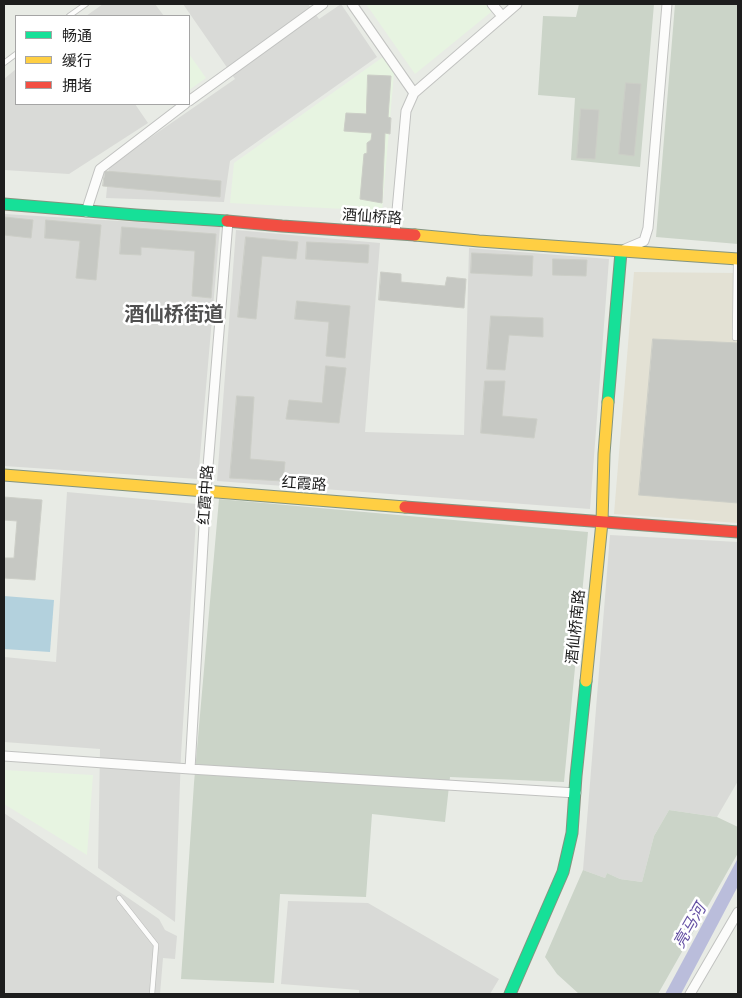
<!DOCTYPE html>
<html>
<head>
<meta charset="utf-8">
<style>
  body { margin:0 }
  #map { position:relative; width:742px; height:998px; overflow:hidden; background:#e8ebe5; font-family:Quicksand,"Noto Sans SC",sans-serif }
  canvas { display:block }
  .frame { position:absolute; inset:0; border:5px solid #1d1d1d; pointer-events:none }
  .legend { position:absolute; left:15px; top:15px; width:175px; height:90px; box-sizing:border-box; background:#fff; border:1px solid #a5a5a5; margin:0; padding:6px 9px; list-style:none; font-size:15px; color:#1d1d1d }
  .legend li { display:flex; align-items:center; gap:10px; height:25px }
  .legend b { width:25px; border:1px solid #a5a5a5 }
</style>
</head>
<body>
<div id="map">
<canvas width="742" height="998"></canvas>
<div class="frame"></div>
<ul class="legend">
<li><b style="height:6px;background:#16e098"></b>畅通</li>
<li><b style="height:6px;background:#ffcf43"></b>缓行</li>
<li><b style="height:6px;background:#f24e42"></b>拥堵</li>
</ul>
</div>
<script>
const context = document.querySelector('canvas').getContext('2d');
context.lineJoin = 'round';
function fillPath(path, color) { context.fillStyle = color; context.fill(path, 'evenodd'); }
function strokePath(path, color, width, dash) { context.strokeStyle = color; context.lineWidth = width; context.lineCap = dash ? 'butt' : 'round'; context.setLineDash(dash || []); context.stroke(path); }
function drawText(font, color, halo, rows, align = 'center') {
  context.font = font + ' Quicksand,"Noto Sans SC",sans-serif'; context.lineWidth = 5; context.setLineDash([]); context.textBaseline = 'middle'; context.strokeStyle = halo; context.fillStyle = color; for (const [text, x, y, turn = 0] of rows) {
    context.save(); context.translate(x, y); context.rotate((+turn || 0) * Math.PI / 180); context.textAlign = isNaN(turn) ? turn : align; if (halo) context.strokeText(text, 0, 0); context.fillText(text, 0, 0); context.restore();
  }
}
fillPath(new Path2D(`
  M103,4h52l9,12h-78z
  M183,4h125l11,15 22,-15 36,53 -147,104 -6,41 -118,-4 3,-32 126,-87z
  M16,69v35h119l13,19 -79,51 -65,-4v-91z
  M4,214l216,13 -22,252 -194,-13z
  M236,230l144,13 -15,189 99,3 5,-187 140,11 -19,250 -373,-28z
  M67,492l130,12 -16,251 -6,167 -77,-54 2,-119 -96,-7v-85l52,5z
  M610,535l128,7v239l-21,36 -48,-7 -15,26 -12,46 -22,-3 -13,-6 -2,5 -22,-8z
  M4,813l155,106 6,11 12,6 -2,23 -12,-1 -3,36h-156z
  M288,901l80,2 131,76 -9,15h-131v-4l-78,-6z`), '#d9dad7');
fillPath(new Path2D(`
  M634,272l104,1v250l-124,-9z`), '#e3e1d4');
fillPath(new Path2D(`
  M366,4h135l-86,70z
  M189,54l17,24 -17,12z
  M383,57l11,16 -12,138 -152,-8 4,-40z
  M4,770l89,5 -6,80 -83,-51z`), '#e7f4e1');
fillPath(new Path2D(`
  M579,4h75l-14,163 -69,-7 4,-62 -37,-3 5,-79 33,1z
  M675,4h63v240l-82,-7z
  M219,499l369,33 -24,250 -114,-5 -5,45 -73,-8 -6,83 -86,-3 -6,89 -93,-4 13,-196z
  M669,810l48,7 21,10v26l-80,141h-79l-22,-20 -12,-17 38,-87 22,8 2,-5 13,6 22,3 12,-46z`), '#cbd4c8');
fillPath(new Path2D(`
  M4,596l50,4 -4,52 -46,-3z`), '#b3d1dd');
fillPath(new Path2D(`
  M738,858v28l-57,108h-16z`), '#babddb');
const building = new Path2D(`
  M368,75l23,1 -3,41 3,1 -1,16 -5,-1 -3,70 -22,-4 4,-45 3,-1v-10l4,-3 1,-7 -28,-2 2,-18 20,1z
  M626,83l15,1 -7,72 -15,-2z
  M581,109l18,1 -4,49 -18,-1z
  M105,171l116,10 -1,16 -117,-11z
  M4,217l29,3 -2,18 -27,-3z
  M46,220l55,5 -5,55 -20,-2 4,-37 -35,-3z
  M122,227l94,7 -5,64 -19,-2 3,-45 -54,-4v8l-21,-1z
  M246,237l52,5 -2,17 -34,-3 -6,63 -18,-2z
  M307,242l62,3 -1,18 -62,-4z
  M472,253l61,3 -1,20 -61,-3z
  M553,259l34,1 -1,16 -33,-1z
  M381,272l20,2v8l44,4 2,-9 19,2 -2,29 -85,-8z
  M297,301l53,5 -5,52 -19,-2 3,-34 -34,-3z
  M491,316l52,2v19l-34,-2 -4,35 -18,-1z
  M653,339l85,4v160l-99,-8z
  M326,366l20,2 -7,55 -53,-4 3,-19 33,3z
  M485,381h20l-3,35 35,3 -3,19 -53,-5z
  M237,396l17,1 -4,62 35,3 -2,19 -53,-3z
  M4,497l38,3 -7,80 -31,-2v-20h10l3,-37 -13,-1z`);
fillPath(building, '#c6c8c3');
strokePath(building, '#cccec7', 1);
const lane = new Path2D(`
  M69,16l17,-12
  M4,63l12,-9
  M736,262l-1,76 3,-1
  M119,898l37,47 -4,49`);
const street = new Path2D(`
  M352,4l62,89
  M492,4l10,12
  M189,101l134,-97
  M86,212l14,-43 85,-65
  M395,233l11,-122 8,-18 103,-89
  M625,249l19,-8 4,-13 19,-224
  M4,756l186,13 386,24
  M190,769l16,-278 22,-270
  M690,994l48,-82`);
const fast = new Path2D(`
  M4,204l132,11 91,6
  M608,402l13,-150
  M510,994l53,-122 9,-39 4,-57 10,-95`);
const slow = new Path2D(`
  M415,235l64,6 259,18
  M4,475l401,32
  M586,681l16,-159 2,-68 4,-52`);
const jam = new Path2D(`
  M227,221l55,5 133,9
  M405,507l333,25`);
strokePath(lane, '#c1c2c0', 6);
strokePath(street, '#c1c2c0', 11);
strokePath(fast, '#83947f', 13);
strokePath(slow, '#83947f', 13);
strokePath(jam, '#83947f', 13);
strokePath(lane, '#fcfcfb', 4.5);
strokePath(street, '#fcfcfb', 9);
strokePath(fast, '#16e098', 11);
strokePath(slow, '#ffcf43', 11);
strokePath(jam, '#f24e42', 11);
drawText('15px', '#1d1d1d', '#fff', [
  ["酒仙桥路",372,217,4],
  ["红霞路",304,484,4],
  ["红霞中路",206,495,-86],
  ["酒仙桥南路",576,627,-84]
]);
drawText('italic 16px', '#6551a4', '#fff', [
  ["亮马河",690,926,-60]
]);
drawText('bold 20px', '#505050', '#fff', [
  ["酒仙桥街道",174,315]
]);
</script>
</body>
</html>
